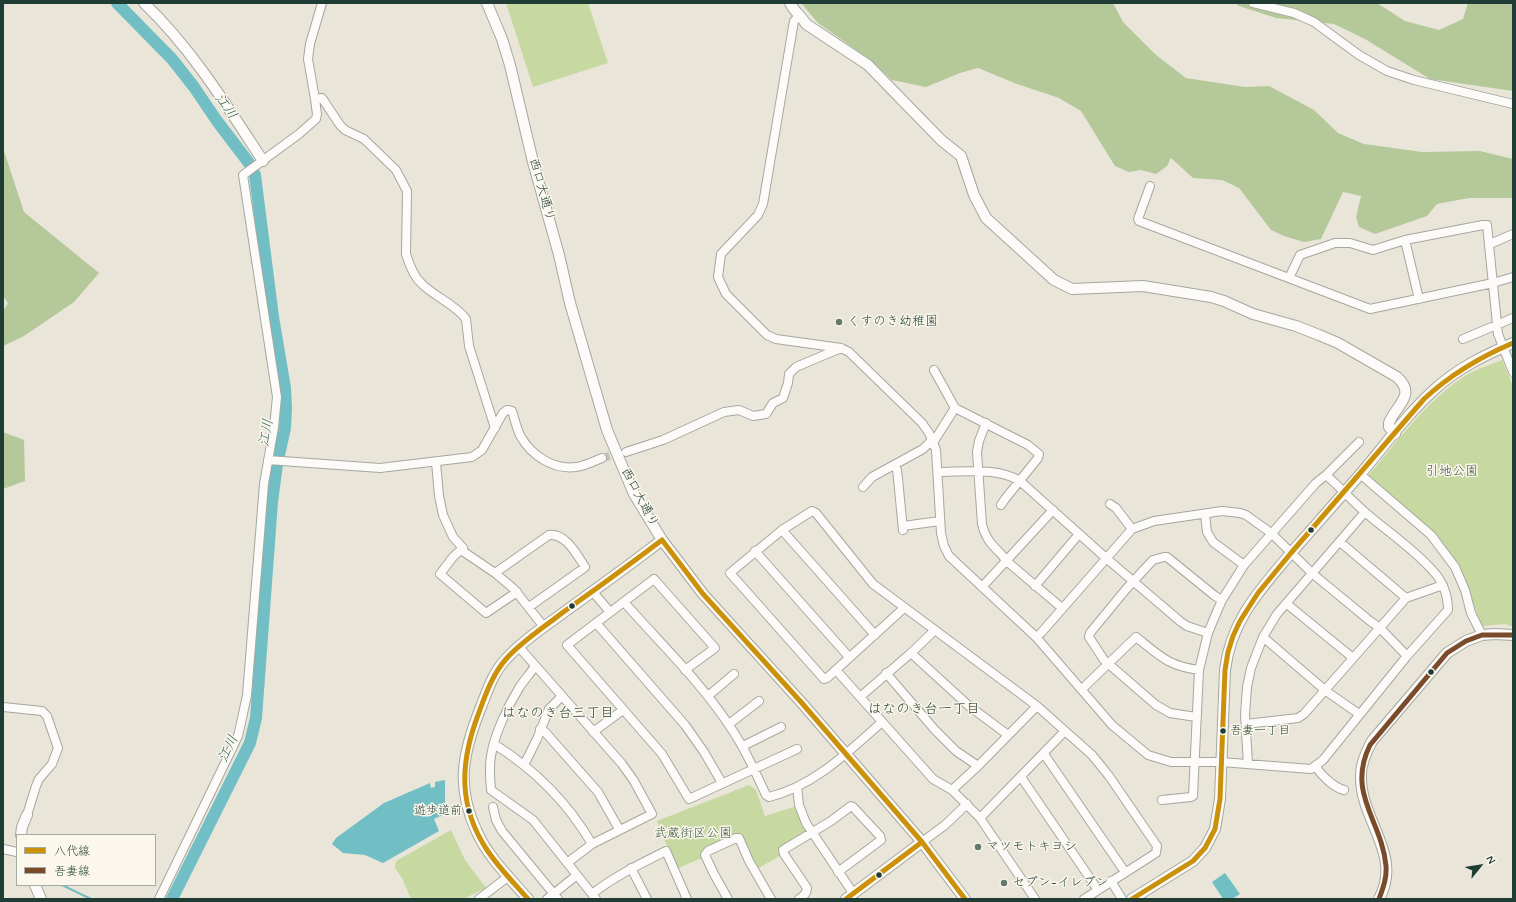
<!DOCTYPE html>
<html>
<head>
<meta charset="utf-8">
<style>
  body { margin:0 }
  #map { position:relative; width:1516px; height:902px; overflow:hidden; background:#e9e6d9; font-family:Mynerve,"Klee One",sans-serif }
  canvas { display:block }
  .frame { position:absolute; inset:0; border:4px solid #1f3d34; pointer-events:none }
  .legend { position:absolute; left:16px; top:834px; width:140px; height:52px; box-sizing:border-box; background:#fbf7ec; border:1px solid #a3ada2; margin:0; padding:5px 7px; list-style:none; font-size:12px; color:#1f3d34 }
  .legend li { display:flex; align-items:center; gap:8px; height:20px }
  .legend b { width:20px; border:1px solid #a3ada2 }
  .north { position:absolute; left:1460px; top:846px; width:40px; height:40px; -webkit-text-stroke:3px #fbf7ec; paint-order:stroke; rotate:60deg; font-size:11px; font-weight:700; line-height:16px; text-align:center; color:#1f3d34 }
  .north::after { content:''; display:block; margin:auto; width:14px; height:18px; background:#1f3d34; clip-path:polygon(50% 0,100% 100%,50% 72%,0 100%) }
</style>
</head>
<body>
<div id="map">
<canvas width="1516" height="902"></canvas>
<div class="frame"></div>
<ul class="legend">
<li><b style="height:5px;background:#cc910a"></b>八代線</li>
<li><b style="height:5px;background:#7a4b2a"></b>吾妻線</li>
</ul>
<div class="north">N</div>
</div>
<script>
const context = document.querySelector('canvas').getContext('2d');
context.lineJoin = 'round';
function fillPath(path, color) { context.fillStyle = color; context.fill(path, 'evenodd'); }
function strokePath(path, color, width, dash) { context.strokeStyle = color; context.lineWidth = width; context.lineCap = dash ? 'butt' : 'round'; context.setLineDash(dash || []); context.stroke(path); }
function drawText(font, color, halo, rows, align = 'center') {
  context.font = font + ' Mynerve,"Klee One",sans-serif'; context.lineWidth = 3; context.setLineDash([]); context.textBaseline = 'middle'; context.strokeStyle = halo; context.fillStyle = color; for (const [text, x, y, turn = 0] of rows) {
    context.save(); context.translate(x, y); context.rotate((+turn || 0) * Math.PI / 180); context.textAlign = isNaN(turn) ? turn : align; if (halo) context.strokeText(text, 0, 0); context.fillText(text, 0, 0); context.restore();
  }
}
fillPath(new Path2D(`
  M506,3h82l20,60 -75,24z
  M1502,360l11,26v241l-8,-3 -23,2 -23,-61 -15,-20 -77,-68c30,-35 59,-76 98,-101 11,-7 25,-11 37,-16z
  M749,785l7,5 9,26 32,-10 12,33 -52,30 -15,-28 -66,28 -19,-48z
  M451,830l14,30 21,28 -23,11h-52l-9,-21 -7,-10 1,-7z`), '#c7d8a1');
fillPath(new Path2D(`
  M801,3h312l10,19 33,33 30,23 59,9 24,-1 45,24 24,23 26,11 58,8 58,-1 33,8v39h-44l-32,6 -10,12 -52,18 -16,-7 -3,-10 5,-21 -18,-4 -22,47 -17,3 -20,-6 -13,-6 -32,-42 -17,-8 -29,-2 -22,-20 -4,8 -11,8 -15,-4 -12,2 -14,-6 -34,-55 -22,-13 -42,-14 -39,-16 -18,5 -34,14 -34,-7 -20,-19 -54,-38z
  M1236,3h141l28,18 34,9 24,-11 5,-16h45v88l-83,-12 -65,-40 -31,-15 -58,-6 -37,-12z
  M3,148l21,64 75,61 -25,29 -50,34 -21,10v-35l5,-8 -5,-7z
  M3,432l21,8 1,41 -22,8z`), '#b4c89a');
fillPath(new Path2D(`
  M444,780l1,1v33l-11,5 5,12 -56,32 -18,-8 -22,-2 -11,-9 4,-6 48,-35 46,-20 1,5 4,-1v-5z
  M1225,873l15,21 -8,5h-9l-11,-17z`), '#72bec5');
strokePath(new Path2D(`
  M62,885l29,14`), '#72bec5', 2);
strokePath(new Path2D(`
  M117,3l55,56 22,28 23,34 32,42 6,12 18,142 12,71 1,20 -1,20 -8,36 -5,38 -16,216 -6,25 -78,156`), '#72bec5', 12);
strokePath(new Path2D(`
  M602,458l21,-6`), '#c1c4b8', 8, [8, 4]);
const minor = new Path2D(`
  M1253,3l41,10 20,9 45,33 28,16 27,9 99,24
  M800,15l-6,6 -31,183 -5,11 -37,39 -3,23 8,17 41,41 9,4 65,9 8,4 73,71 7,10 7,17 5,83 3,13 5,10 87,81 76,88 36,30 23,7h50l90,7 12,-9 84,-104 41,-46c0,-14 -5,-29 -15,-39 -19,-22 -45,-39 -67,-58 -14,-12 -26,-26 -40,-38
  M315,99l7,-1 18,27 5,5 19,9 32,31 11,21 -1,63c3,10 8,23 16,30 13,13 33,20 44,35l3,27 26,82
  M1150,186l-12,33 1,2 231,88 123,-26 20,-6
  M1405,240l14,59
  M1490,244l23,-10
  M1289,278l11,-23 35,-12h15l23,7 32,-10 78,-15h4l11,109 15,38
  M1463,339l50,-21
  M934,370l21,38 73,37 11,9 -1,4 -33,41 -4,6
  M986,423l-7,18 -2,11 5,72c3,14 10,21 19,30 3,3 5,7 9,10l52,44
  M626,452l37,-12 61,-28 15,-2 14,6 13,-2 7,-11 10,-5 5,-15 1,-9 7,-7 45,-19
  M268,460l112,8 92,-11 10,-7 21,-37 4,-3 5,1c3,9 5,19 9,26 11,19 33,33 55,30 9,-1 18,-6 26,-9
  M436,462l3,34 4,19 10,22 10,11 1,4 31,21 19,16 30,38
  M894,465l3,5 1,9 5,51
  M938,472c26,0 59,-5 82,9l86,77 75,64 6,4 21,7
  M1360,474l71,61 24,32 10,23 6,23 11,22
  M863,487l9,-10 51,-28 9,-9 2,1 21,-33
  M1110,504l6,4 16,21
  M1205,514l2,18 6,10 31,23
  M903,526l37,-5
  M782,530l93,105
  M1340,542l66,56
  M463,548l-10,9 -13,17 46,39 31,-21
  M755,551l94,106
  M495,573l54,-38c17,-2 28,20 36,32l-1,1 -55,39
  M1035,586l44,-52
  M982,587l71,-77
  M593,592l17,20
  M624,602c35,40 75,78 105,123 15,22 26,46 37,70l3,2c45,-11 79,-45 113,-75
  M1287,604l66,54
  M904,608l-77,70 -3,1 -94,-106 52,-43 30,-19 4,2 57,71 164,122 55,49 17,21 48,70 -1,7 -72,46
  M596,623l89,102 19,27 18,31
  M1036,637l5,-4 91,-104 22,-8 68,-10 18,2 6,2 25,18 42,41 57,47 10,7 27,28
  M1263,637l63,54 33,23
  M519,647l103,117 12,17 18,33 -60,30 -25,19
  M911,653l58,53 39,29
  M535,666c-5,8 -11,14 -16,22 -11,18 -25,47 -28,68 -2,11 -1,23 0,34l42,30 63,79
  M685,670l30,-22 -61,-69 -87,66 95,109 27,45 108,-50
  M836,670l97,109 19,11 28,28 55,81
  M886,673l49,57 21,21 22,15
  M1082,689l54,-52c24,19 32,29 63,33
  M708,696l26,-22
  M860,697l51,-44 24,-23
  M3,707l39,4 5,5 11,32 -6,16 -13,15 -3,7 -9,29
  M1196,717l-26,-4 -14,-8 -52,-45 -15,-23 1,-4 37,-45 26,-28 11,-3h3l48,39 7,4
  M729,724l30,-23
  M1246,724l52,-6 6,-4 102,-116 37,-13
  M540,729l5,3 53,60 21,37
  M593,732l30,-22
  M494,744c40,25 74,59 98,100
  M743,746l38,-19
  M1044,754l81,118
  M1248,764l-3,-49 2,-28 4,-19 12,-31 14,-23 88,-102
  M524,765l13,-26 12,-30 12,-12
  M1316,766c4,9 19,22 28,24
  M1021,777l77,113
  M797,787l2,18 7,18 47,70
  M952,790l26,-24 59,-60
  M1162,800l29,-3 2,-1 6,-126 9,-37 7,-17 7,-16 22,-35 72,-82 10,-8 33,-33
  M493,807l3,13 6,11 56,68
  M980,818l85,-87
  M922,842l23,-17 22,-21
  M3,849l14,3
  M631,868l16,31
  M1111,881l11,18
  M592,894c23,-18 48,-30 74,-43l21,48
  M159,899l79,-163 3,-13 6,-28 17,-211 10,-57 3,-30 -34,-222 56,-41 17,-15 1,-5 -2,-15 -7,-40 2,-15 12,-41
  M479,899l30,-23
  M547,899l30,-24
  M728,899l-14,-25 -9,-19 3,-4 28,-13h3l10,23 22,38
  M799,899c4,-3 8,-5 8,-11l-23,-34 -1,-4 48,-29 20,-15 2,1 27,29 1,4 -43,32`);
const tertiary = new Path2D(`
  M144,3c48,46 83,103 119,158
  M487,3l15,36 8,26 23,97 26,93 11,48 37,127 27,64 28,46 41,54 98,108 121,140 43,57
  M790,3c4,8 11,13 16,21l62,41 73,75 20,16 13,39 12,23 68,62 18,9 71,-3 68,11 13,4 29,13 43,12 23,9 19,8 59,34c20,18 -1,28 -8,46v4l6,7
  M21,835l1,-8 5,-12
  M35,885l6,14
  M528,899c-18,-21 -40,-42 -51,-67 -22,-46 -14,-80 4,-125 7,-18 12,-34 25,-48 17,-19 41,-34 61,-49 32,-23 64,-46 95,-70
  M846,899l76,-57
  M1132,899l61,-38 12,-13 10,-19 5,-30 5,-129c6,-50 35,-80 66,-117 22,-25 44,-50 66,-75 26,-30 49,-63 78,-89 23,-21 50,-34 78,-46
  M1379,899c24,-44 -18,-78 -18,-121 -1,-13 5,-26 11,-37l75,-88 19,-12 16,-6 13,-1 18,1`);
strokePath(minor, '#a5a79f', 10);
strokePath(tertiary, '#a5a79f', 12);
strokePath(minor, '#fcfbf9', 8);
strokePath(tertiary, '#fcfbf9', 10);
strokePath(new Path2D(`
  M662,540l41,54 98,108 121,140 43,57
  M528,899c-14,-16 -29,-31 -41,-49 -29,-44 -27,-87 -9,-135 7,-19 14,-40 28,-56 16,-18 37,-31 56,-46 34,-24 67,-48 100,-73
  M846,899l76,-57
  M1132,899l61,-38 12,-13 10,-19 5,-30 5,-129 3,-18 5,-16 7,-15 18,-28 33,-40 133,-154c27,-25 56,-42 89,-56`), '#cc910a', 5);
strokePath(new Path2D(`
  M1379,899c4,-11 8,-21 7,-33 -4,-46 -40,-72 -16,-121l77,-92 19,-12 16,-6h31`), '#7a4b2a', 5);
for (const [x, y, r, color] of [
  [839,322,4,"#66786e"],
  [1311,530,3.5,"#1f3d34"],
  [572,606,3.5,"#1f3d34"],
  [1431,672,3.5,"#1f3d34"],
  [1223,731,3.5,"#1f3d34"],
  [469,811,3.5,"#1f3d34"],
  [978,847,4,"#66786e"],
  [879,875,3.5,"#1f3d34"],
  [1004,883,4,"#66786e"]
]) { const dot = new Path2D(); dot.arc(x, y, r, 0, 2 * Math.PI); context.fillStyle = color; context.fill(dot); strokePath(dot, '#fbf7ec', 1.5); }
drawText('12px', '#1f3d34', '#fbf7ec', [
  ["吾妻一丁目",1230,731],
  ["遊歩道前",462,811,"right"]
], 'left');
drawText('13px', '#1f3d34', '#fbf7ec', [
  ["西口大通り",541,190,74],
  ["西口大通り",639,498,62]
]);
drawText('13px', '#1f3d34', '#fbf7ec', [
  ["くすのき幼稚園",847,322],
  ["マツモトキヨシ",986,847],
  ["セブン-イレブン",1012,883]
], 'left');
drawText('13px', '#3b5a41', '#fbf7ec', [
  ["引地公園",1452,472],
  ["武蔵街区公園",693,834]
]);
drawText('italic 14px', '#295f5d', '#fbf7ec', [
  ["江川",225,107,54],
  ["江川",267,433,-80],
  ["江川",229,749,-65]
]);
drawText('14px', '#1f3d34', '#fbf7ec', [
  ["はなのき台一丁目",924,710],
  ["はなのき台三丁目",558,714]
]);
</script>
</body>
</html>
